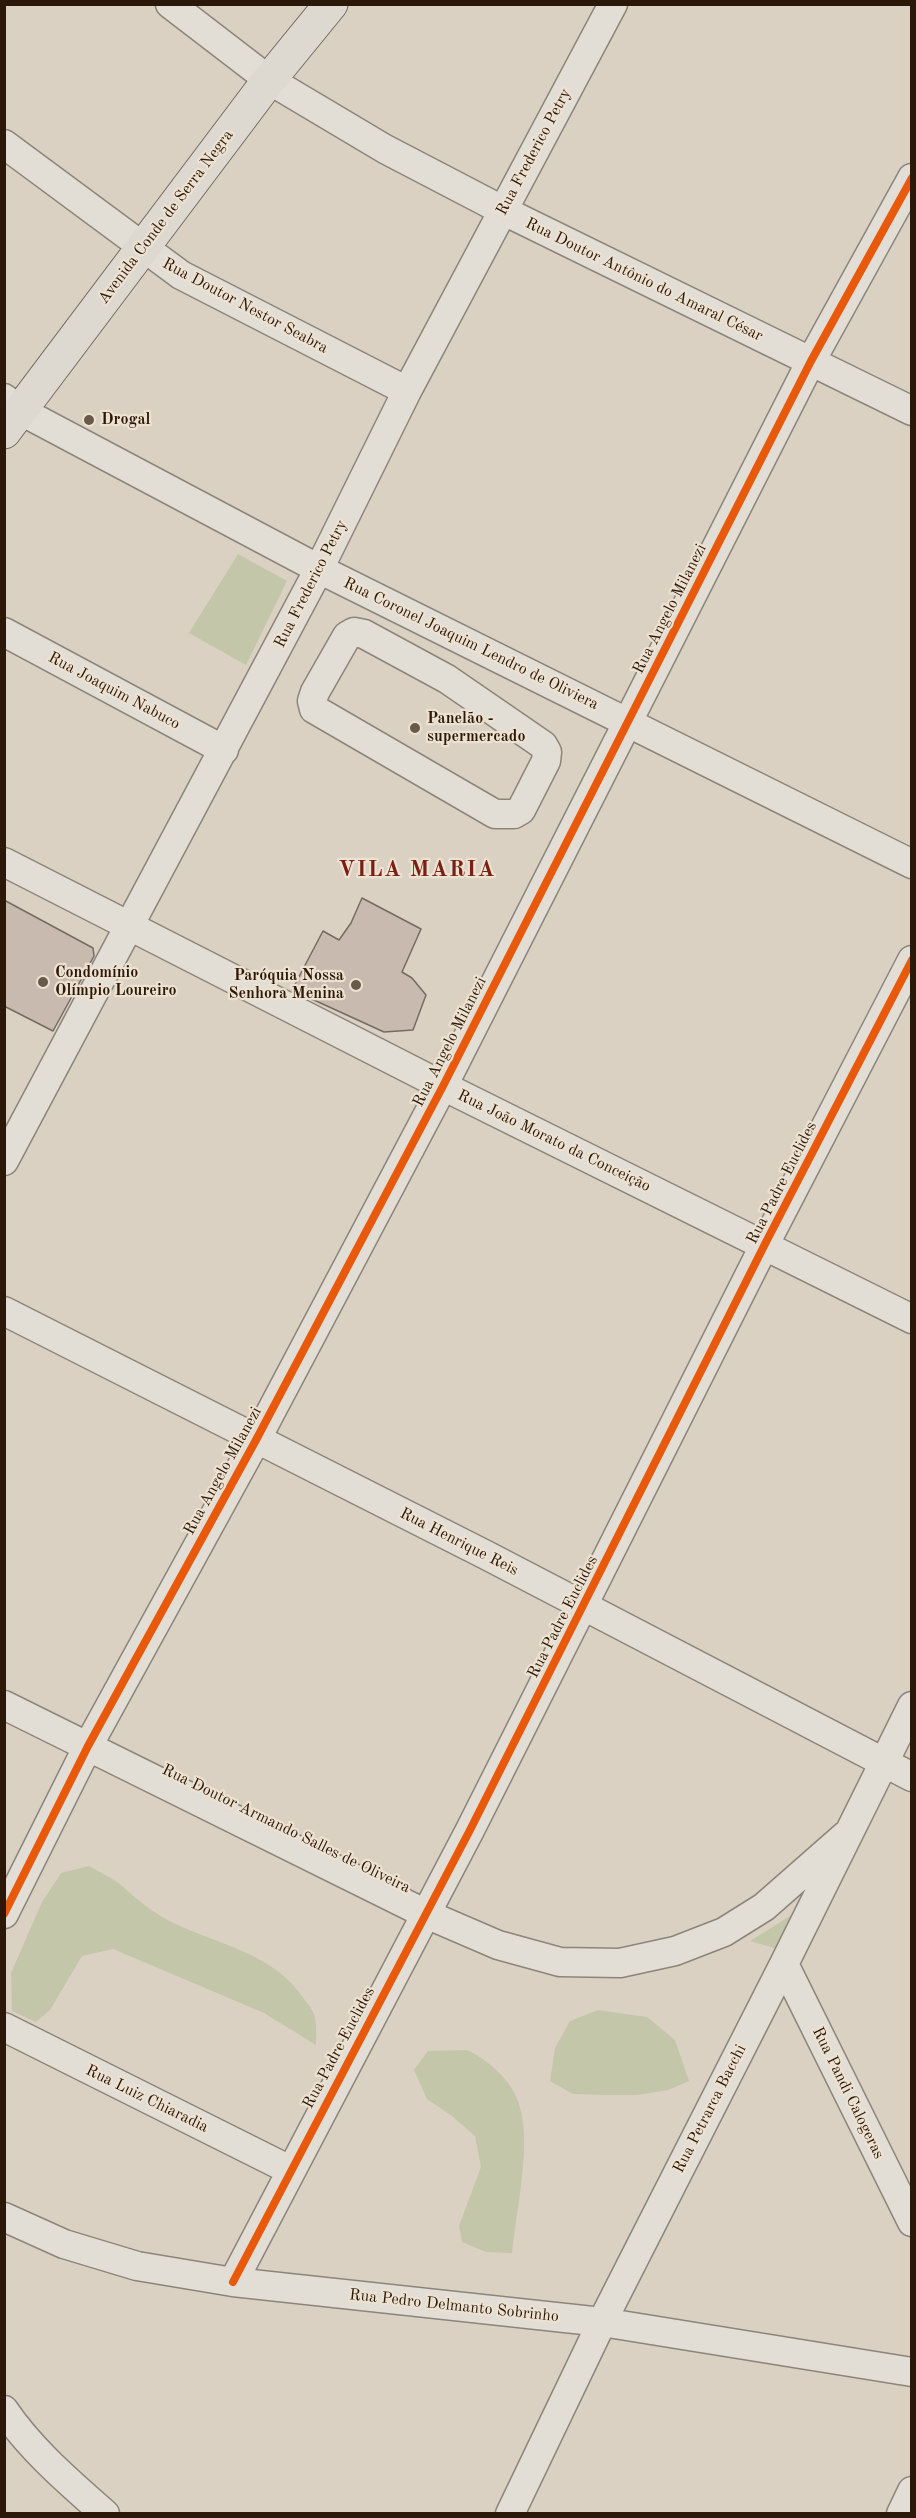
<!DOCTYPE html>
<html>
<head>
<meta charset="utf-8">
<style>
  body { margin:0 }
  #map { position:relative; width:916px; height:2518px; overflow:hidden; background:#dad1c2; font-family:"Old Standard TT",serif }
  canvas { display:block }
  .frame { position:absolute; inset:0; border:6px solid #2b1808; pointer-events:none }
</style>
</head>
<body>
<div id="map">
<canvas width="916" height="2518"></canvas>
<div class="frame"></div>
</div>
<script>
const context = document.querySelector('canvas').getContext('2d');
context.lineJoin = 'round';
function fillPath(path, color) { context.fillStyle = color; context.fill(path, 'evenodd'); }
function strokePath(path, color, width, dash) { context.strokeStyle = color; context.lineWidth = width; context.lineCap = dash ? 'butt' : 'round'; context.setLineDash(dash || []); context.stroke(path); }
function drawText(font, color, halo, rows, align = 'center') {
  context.font = font + ' "Old Standard TT",serif'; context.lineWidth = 4.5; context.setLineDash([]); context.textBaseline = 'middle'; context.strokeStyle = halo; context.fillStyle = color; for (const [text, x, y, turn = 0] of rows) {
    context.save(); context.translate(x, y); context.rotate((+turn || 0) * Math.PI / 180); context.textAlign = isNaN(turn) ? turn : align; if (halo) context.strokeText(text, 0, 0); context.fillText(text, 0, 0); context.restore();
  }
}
fillPath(new Path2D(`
  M238,554l49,27 -41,84 -57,-32z
  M89,1866c9,5 19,10 28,16 16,13 29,26 47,36 47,26 108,32 140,81 4,5 10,12 11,19 2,9 1,19 1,27l-52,-32 -151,-64 -31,7 -32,54 -14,12 -24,-11 -1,-38 31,-71 19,-29z
  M803,1908l-22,42 -31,-9z
  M598,2010l49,7 28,23 14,41 -21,9 -31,5h-31l-33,-1 -23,-13 5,-33 15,-27z
  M467,2050c20,9 43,29 51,51 15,41 -2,109 -6,152l-26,-1 -24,-10 -3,-16 22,-59 -6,-31 -23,-20 -25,-17 -13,-29 14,-19z`), '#c3c6a8');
const building = new Path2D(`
  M362,898l59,31 -19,43 10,6 14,17 -13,35 -29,2 -92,-42 31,-59 16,9 12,-17z
  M4,900l89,48 1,8 -41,75 -49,-25z`);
fillPath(building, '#c9baaf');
strokePath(building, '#746c62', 1.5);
const minor = new Path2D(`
  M170,4l99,76 116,69 117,61 410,201
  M4,144l177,131 226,116
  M4,398l17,13 298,158 593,295
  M4,632l220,118
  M354,632l10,2 83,45 96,66 4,7 -1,9 -25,49 -7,4h-19l-181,-105 -2,-8 3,-9 32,-56z
  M4,862l439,224 469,233
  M4,1161l315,-592 88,-178 206,-387
  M4,1311l482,244 426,222
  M4,1705l422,209 72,31 62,17 60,1 55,-12 49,-19 40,-25 82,-72
  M4,1914l84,-168 168,-306 187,-354 368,-725 101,-183
  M784,1964l128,258
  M4,2027l286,143
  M4,2217l60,27 73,22 96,16 369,40 310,50
  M233,2282l237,-452 295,-586 147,-284
  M4,2410c27,40 65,72 101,104
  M510,2514l92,-192 182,-358 128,-258
  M901,2514l11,-23`);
const major = new Path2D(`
  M4,432l265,-352 62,-76`);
strokePath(minor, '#8c857a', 31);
strokePath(major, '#746c62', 35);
strokePath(minor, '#e2ded6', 28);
strokePath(major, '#ddd8d0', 33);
strokePath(new Path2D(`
  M4,1914l84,-168 168,-306 187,-354 368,-725 101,-183
  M233,2282l237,-452 295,-586 147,-284`), '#e8590c', 8);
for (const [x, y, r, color] of [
  [89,420,6,"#685949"],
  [415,728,6,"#685949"],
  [43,982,6,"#685949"],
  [356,985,6,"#685949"]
]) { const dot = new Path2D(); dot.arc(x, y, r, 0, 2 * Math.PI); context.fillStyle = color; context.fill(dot); strokePath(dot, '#ede2d1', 2); }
drawText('16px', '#2b1808', '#ede2d1', [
  ["Rua Frederico Petry",534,152,-62],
  ["Avenida Conde de Serra Negra",166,217,-53],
  ["Rua Doutor Antônio do Amaral César",644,280,26],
  ["Rua Doutor Nestor Seabra",245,306,28],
  ["Rua Frederico Petry",311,584,-63],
  ["Rua Angelo Milanezi",670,609,-63],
  ["Rua Coronel Joaquim Lendro de Oliviera",471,644,26],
  ["Rua Joaquim Nabuco",114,691,28],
  ["Rua Angelo Milanezi",450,1042,-63],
  ["Rua João Morato da Conceição",554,1141,26],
  ["Rua Padre Euclides",782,1183,-63],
  ["Rua Angelo Milanezi",223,1471,-61],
  ["Rua Henrique Reis",459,1542,27],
  ["Rua Padre Euclides",563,1617,-63],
  ["Rua Doutor Armando Salles de Oliveira",286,1829,26],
  ["Rua Padre Euclides",339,2048,-62],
  ["Rua Pandi Calogeras",848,2093,64],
  ["Rua Luiz Chiaradia",147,2099,26],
  ["Rua Petrarca Bacchi",710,2109,-63],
  ["Rua Pedro Delmanto Sobrinho",454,2306,6]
]);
drawText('bold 16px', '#2b1808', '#ede2d1', [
  ["Drogal",101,420],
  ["Panelão -",427,719],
  ["supermercado",427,737],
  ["Condomínio",55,973],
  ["Olímpio Loureiro",55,991],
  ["Paróquia Nossa",344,976,"right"],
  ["Senhora Menina",344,994,"right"]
], 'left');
context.letterSpacing = '1.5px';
drawText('bold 22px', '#7a1f14', '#ede2d1', [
  ["VILA MARIA",417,870]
]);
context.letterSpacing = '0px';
</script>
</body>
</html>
